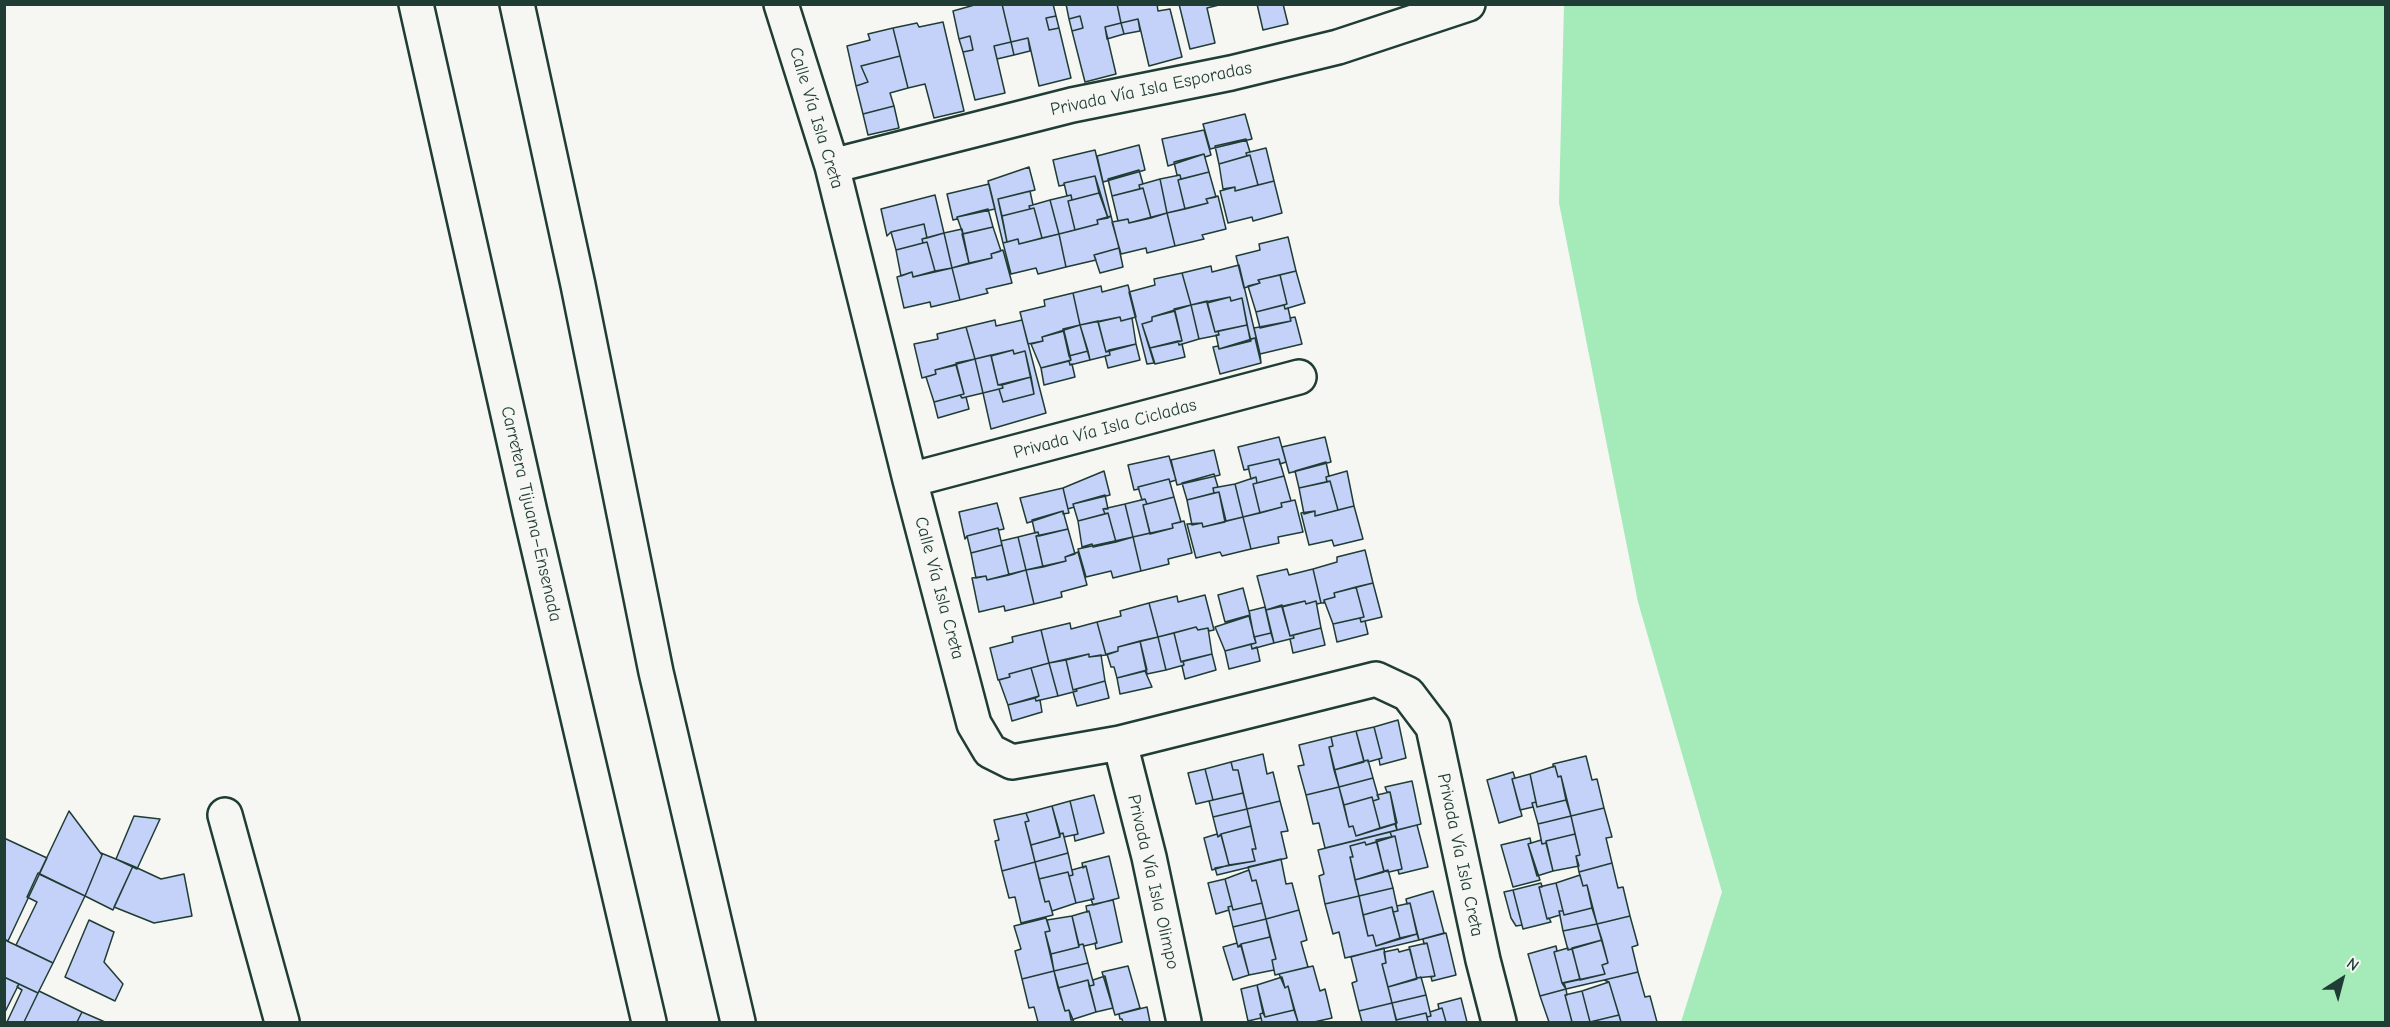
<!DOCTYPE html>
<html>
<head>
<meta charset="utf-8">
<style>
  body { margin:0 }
  #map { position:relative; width:2390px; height:1027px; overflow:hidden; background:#f6f6f2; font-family:"Comic Neue",sans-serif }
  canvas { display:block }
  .frame { position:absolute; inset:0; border:6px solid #1f3d34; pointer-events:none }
  .north { position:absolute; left:2312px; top:949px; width:60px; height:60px; -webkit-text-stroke:4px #f6f6f2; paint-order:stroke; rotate:36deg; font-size:16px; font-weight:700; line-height:24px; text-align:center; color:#1f3d34 }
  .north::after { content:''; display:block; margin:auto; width:21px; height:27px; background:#1f3d34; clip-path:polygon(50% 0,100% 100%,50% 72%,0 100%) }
</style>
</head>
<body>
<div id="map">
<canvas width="2390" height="1027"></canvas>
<div class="frame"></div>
<div class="north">N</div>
</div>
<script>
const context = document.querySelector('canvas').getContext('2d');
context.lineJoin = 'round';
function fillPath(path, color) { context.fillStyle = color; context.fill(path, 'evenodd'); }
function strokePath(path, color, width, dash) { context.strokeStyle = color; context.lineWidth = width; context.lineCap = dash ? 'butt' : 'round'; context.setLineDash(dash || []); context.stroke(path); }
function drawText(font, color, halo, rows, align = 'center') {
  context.font = font + ' "Comic Neue",sans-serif'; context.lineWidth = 5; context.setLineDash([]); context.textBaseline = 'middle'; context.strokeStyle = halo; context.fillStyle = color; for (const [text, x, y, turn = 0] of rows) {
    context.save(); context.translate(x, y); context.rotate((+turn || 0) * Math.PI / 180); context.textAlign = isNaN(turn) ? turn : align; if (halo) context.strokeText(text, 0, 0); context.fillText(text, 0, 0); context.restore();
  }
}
fillPath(new Path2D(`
  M1564,5h821v1017h-704l41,-130 -84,-290 -79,-399z`), '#a4ebb9');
const building = new Path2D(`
  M978,4h24l9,38 -17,4 11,47 -30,7 -12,-48 10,-2 -3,-14 -11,3 -6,-28z
  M1002,4h51l3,12 -10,2 3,12 10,-2 12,50 -32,8 -11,-48 -17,4z
  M1066,4h51l4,19 -16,4 11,47 -31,8 -13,-51 11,-3 -3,-12 -11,3z
  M1117,4h40l1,7 12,-2 12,48 -33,9 -11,-47 -17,4z
  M1179,4h44l-16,4 8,35 -25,6z
  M1257,4h26l5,20 -25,6z
  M1056,16l3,12 -10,2 -3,-12z
  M1080,16l3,12 -11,3 -3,-12z
  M1138,19l2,12 -16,3 -3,-11z
  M943,22l21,89 -30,7 -9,-34 -17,4 -15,-60 24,-5 2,4z
  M1121,23l3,11 -17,5 -2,-12z
  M893,28l7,28 -39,10 7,16 -12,4 -9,-40 23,-6 -2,-6z
  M970,36l3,14 -10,2 -4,-13z
  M1028,38l2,13 -16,4 -3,-13z
  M1011,42l3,13 -17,4 -3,-13z
  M900,56l8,32 -18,5 4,13 -31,8 -7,-28 12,-4 -7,-16z
  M894,106l5,22 -31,7 -5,-21z
  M1245,114l7,25 -42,10 -7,-25z
  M1204,130l7,25 -6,2 -1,-3 -36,12 -6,-27z
  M1246,139l4,13 -4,1 1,3 -28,8 -4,-18z
  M1139,145l6,25 -42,12 -6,-26z
  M1266,148l8,33 -16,4 -8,-30 -3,1 -1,-3z
  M1095,150l16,66 -3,2 -13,-42 -31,7v2l-5,1 -6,-26z
  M1204,154l5,18 -28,7 -1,-4h-3l-3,-13z
  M1250,155l8,30 -23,6v-4l-12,2 -4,-25z
  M1029,167l6,23 -37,9 9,43 -4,1 -15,-62z
  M1139,170l4,14 -4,1 1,4 -28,7 -4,-17z
  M1209,172l7,25 -10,2 2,4 -23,6 -7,-29z
  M1180,175l1,4 -3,1 7,29 -18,4 -7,-34z
  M1095,176l4,17 -27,7 -1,-5 -4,1 -3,-13z
  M1160,179l7,34 -16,5 -8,-30 -3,1 -1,-4z
  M1274,181l8,32 -29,8 -1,-4 -24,6 -8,-32 15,-4v4z
  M989,184l6,25 -38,8v2l-4,1 -6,-26z
  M1143,188l8,30 -22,5 -1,-4 -10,2 -6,-25z
  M1030,191l3,14 -4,1 1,3 -28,7 -4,-17z
  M1099,193l9,25 -11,2 1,4 -23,6 -7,-29z
  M935,195l9,38 -17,5 -3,-14 -33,8 -4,4 -6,-27z
  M1071,195l1,5 -4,1 7,29 -16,4 -9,-34z
  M1218,196l8,33 -24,6 2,4 -29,7 -8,-33 41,-10 -2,-4z
  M1050,200l9,34 -17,4 -8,-30 -4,1 -1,-3z
  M1034,208l8,30 -23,6 -1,-5 -11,3 -5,-26z
  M988,209l5,18 -30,7 -6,-17z
  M1167,213l8,33 -28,7 -1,-5 -25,6 -9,-32 16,-3 1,4z
  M1111,216l8,32 -25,7 2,5 -30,7 -7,-33 39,-10 -1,-4z
  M924,224l3,14 -5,1 1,4 -27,7 -5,-18z
  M993,227l8,24 -10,3 1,4 -23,5 -7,-29z
  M962,229l7,34 -17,5 -8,-35z
  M944,233l8,35 -17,3 -8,-29 -4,1 -1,-4z
  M1059,234l7,33 -28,7 -2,-6 -25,6 -8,-31 15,-4 1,5z
  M1288,237l8,34 -38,9 2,3 -16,5 -8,-32 24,-6 -1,-6z
  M927,242l8,29 -22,6 -1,-5 -11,4 -5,-26z
  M1119,248l4,19 -23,6 -6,-18z
  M1003,250l9,33 -26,6 2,4 -28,7 -8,-32 40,-10 -1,-4z
  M1239,265l21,89 1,9 -6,-25 -5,1 -8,-41 -11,3 -1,-4 -39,8 -9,-32 29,-7 1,6z
  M952,268l8,32 -29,7 -1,-5 -26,6 -7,-31 15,-5 1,5z
  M1296,271l9,32 -20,6 -1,-4 3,-1 -7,-29z
  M1182,273l9,32 -39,12v4l-10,3 12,39 -7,1 -18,-72 26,-7 -1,-6z
  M1280,275l7,29 -31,8 -8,-26 12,-3 -2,-3z
  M1128,285l8,32 -15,4 -1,-4 -40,8 -7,-32 28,-7 1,6z
  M1073,293l7,32 -38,12 1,4 -15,3 -8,-32 25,-6 -1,-6z
  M1230,297l1,4 11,-3 5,27 -32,7 -8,-29z
  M1207,301l8,31 3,-1 1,4 -20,4 -8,-34z
  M1191,305l8,34 -20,6 -1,-4h4l-8,-32z
  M1284,305l1,4 3,-1 3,13 -31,7 -4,-16z
  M1175,311l7,30 -32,7 -8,-24 10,-3v-4z
  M1120,317l1,4 11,-3 4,26 -30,8 -8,-30z
  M1295,317l7,27 -42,10 -6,-26 37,-7 -1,-3z
  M995,320l1,6 26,-6 24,93 -55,16 -8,-36 16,-4 4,13 31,-8 -9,-43 -11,3 -1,-4 -38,9 -9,-32z
  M1098,321l8,31 3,-2 1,5 -20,5 -10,-35z
  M1080,325l8,26 -19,5 -6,-27z
  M1247,325l4,16 -32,8 -3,-14h3l-1,-4z
  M966,327l9,32 -40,11 1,4 -14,4 -8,-34 24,-5 -1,-5z
  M1064,331l7,29 -30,8 -10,-24 12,-3 -1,-4z
  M1255,338l6,25 -41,11 -7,-27 5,-1 1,3z
  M1178,341l1,4 3,-1 3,13 -30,7 -5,-16z
  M1136,344l4,16 -32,8 -3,-12 5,-1 -1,-5z
  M1013,350l1,4 11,-3 6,26 -33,8 -7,-29z
  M1088,351l2,9 -20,5 -1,-4 2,-1 -2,-4z
  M991,355l7,30h4l1,3 -20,5 -8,-34z
  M975,359l8,34 -21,5 -2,-3 4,-1 -8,-31z
  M1069,361l1,4 2,-1 3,13 -31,8 -3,-17z
  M956,365l8,29 -30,8 -8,-25 10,-3 -1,-4z
  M1031,377l3,17 -31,8 -4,-13 4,-1 -1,-3z
  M960,395l2,3 4,-1 3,12 -31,9 -4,-16z
  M1279,437l7,25 -6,2 -1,-5 -31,7 1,3 -5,1 -6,-23z
  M1325,437l6,25 -42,11 -7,-26z
  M1214,450l6,25 -43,10 -6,-25z
  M1169,456l7,24 -6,2 -1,-3 -31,8 1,2 -5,1 -6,-25z
  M1279,459l5,17 -27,7 -1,-6 -5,2 -3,-13z
  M1326,462l3,14 -3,1 1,5 -28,6 -4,-17z
  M1104,471l6,24 -37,9 1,3 -6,2 -5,-21z
  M1347,471l7,35 -16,4 -8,-29 -3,1 -1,-5z
  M1214,474l4,13 -5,1 1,5 -27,7 -5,-17z
  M1284,476l7,25 -10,2 1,4 -22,6 -7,-29z
  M1256,477l1,6 -4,1 7,29 -17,4 -8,-33z
  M1169,479l5,18 -27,7 -2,-5 -3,1 -4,-13z
  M1330,481l8,29 -23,6v-5l-11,3 -5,-26z
  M1235,484l8,33 -17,4 -7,-29 -5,1 -1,-5z
  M1063,488l6,25 -6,1v-3l-36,12 -7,-25z
  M1219,492l6,30 -22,5 -1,-4 -10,2 -5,-25z
  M1105,495l3,14h-5l2,5 -27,7 -5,-17z
  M1174,497l7,25 -9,2 1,4 -23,6 -7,-29z
  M1145,499l2,5 -4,1 7,28 -17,4 -8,-33z
  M1295,500l8,32 -25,5 1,6 -28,6 -8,-32 39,-10 -1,-4z
  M997,503l7,26 -5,1 -1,-2 -31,8 -2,3 -6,-27z
  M1125,504l8,33 -17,5 -8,-29 -3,1 -2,-5z
  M1354,506l9,33 -29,7 -2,-6 -23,5 -8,-32 14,-2v5z
  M1063,511l5,18 -29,7 -1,-4 -3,1 -3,-13z
  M1108,513l8,29 -23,5 -1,-3 -10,3 -4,-26z
  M1243,517l8,32 -29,7 -2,-4 -24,6 -9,-34 15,-1 1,4z
  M1184,521l8,32 -24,6 1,5 -28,7 -8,-34 40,-9 -1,-4z
  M998,528l4,17 -31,8 -4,-17z
  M1068,529l7,25 -10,3 1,4 -23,6 -7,-31z
  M1038,532l1,4h-3l7,31 -17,3 -8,-33z
  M1018,537l8,33 -17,5 -8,-34z
  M1133,537l8,34 -28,7 -2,-7 -25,6 -8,-28z
  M1002,545l7,30 -22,5 -1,-4 -10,2 -5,-25z
  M1365,550l8,33 -39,10 1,4 -11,3v3h-3l-8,-34 24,-7v-5z
  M1078,552l9,33 -26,7 1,5 -28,7 -8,-34 40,-9 -1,-4z
  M1287,569l2,6 24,-6 8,34 -4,1 -1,-3 -10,3 -1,-3 -39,9 -9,-34z
  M1026,570l8,34 -29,7 -1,-5 -25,6 -7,-34 14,-2 1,4z
  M1373,583l9,34 -21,5 -1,-4 4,-1 -8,-30z
  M1356,587l8,30 -31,7 -9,-24 11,-3 -1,-4z
  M1243,588l7,27 -25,7 -7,-27z
  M1205,595l9,35 -5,1 -1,-3 -10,2 -2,-3 -38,10 -9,-34 28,-7 1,6z
  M1305,601l1,3 10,-3 5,27 -31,8 -8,-29z
  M1149,603l9,34 -40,10v4l-12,4 -9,-33 24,-6 -1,-5z
  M1282,605l8,31 3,-1 1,3 -20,5 -8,-33z
  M1265,607l6,26 -17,4 -5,-26z
  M1249,616l7,27 -31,8 -10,-24z
  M1360,618l1,4 4,-1 3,13 -31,8 -4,-18z
  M1097,622l9,33 -17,2v-3l-40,9 -8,-33 29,-7 1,6z
  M1196,627l2,3 10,-2 4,26 -31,8 -7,-29z
  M1321,628l4,17 -32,8 -3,-14 4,-1 -1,-3z
  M1041,630l8,33 -40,11 1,3 -12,3 -8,-32 23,-6 -1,-5z
  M1174,633l7,29 2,-1 1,4 -18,5 -8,-33z
  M1271,633l3,10 -22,6 -1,-5 5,-1 -2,-6z
  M1158,637l8,33 -19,4 -7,-33z
  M1140,641l7,29 -30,8 -3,-11h-3l-4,-13 11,-3v-4z
  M1251,644l1,5 5,-2 3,14 -31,8 -4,-18z
  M1089,654v3l12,-2 4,26 -32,9 -7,-30z
  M1212,654l4,16 -31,9 -3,-13 2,-1 -1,-4z
  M1066,660l7,30 3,-1 1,2 -19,5 -9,-33z
  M1049,663l9,33 -22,5 -1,-3 4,-2 -8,-28z
  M1031,668l8,28 -31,9 -9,-25 11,-3 -1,-3z
  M1145,671l7,16 -32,7 -3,-16z
  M1105,681l4,17 -32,8 -4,-14 4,-1 -1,-2z
  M1035,698l1,3 4,-1 2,12 -30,9 -4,-16z
  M1398,720l8,38 -26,7 -1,-6 3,-1 -8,-31z
  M1374,727l8,31 -14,4v-2l-4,1 -8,-30z
  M1356,731l8,31 -30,8 -5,-23 4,-1 -2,-9z
  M1331,737l2,9 -4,1 10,40 -33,8 -8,-29 6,-1 -5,-20z
  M1263,754l4,20 6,-2 7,29 -33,8 -9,-39h-5l-2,-8z
  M1586,756l6,24 5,-1 7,29 -33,8 -10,-40 -3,1 -3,-11 -2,1v-3z
  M1368,760l5,18 -34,9 -5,-17z
  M1231,762l2,8h5l5,23 -30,7 -8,-31z
  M1555,766l3,11 3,-1 5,24 -29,7 -7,-33z
  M1205,769l8,31 -17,4 -8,-31z
  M1513,772l2,6 -3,1 10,37 -23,7 -12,-43z
  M1530,774l6,28 -4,1 1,4 -13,3 -8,-31z
  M1373,778l6,21 -6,2 -1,-4 -28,8 -5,-18z
  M1412,781l9,43 -24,6 -7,-38h-3l-2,-5z
  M1339,787l10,40 4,-1 3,10 39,-12 2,6 -72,18 -6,-25 -6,1 -7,-29z
  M1390,792l7,31 -17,5 -7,-27 6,-2 -2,-4z
  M1243,793l4,16 -34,8 -4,-16z
  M1094,795l10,38 -29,8 -1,-6 4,-1 -8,-33z
  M1372,797l8,31 -24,8 -3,-10 -4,1 -5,-22z
  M1566,800l5,16 -33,8 -6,-21 4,-1 1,5z
  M1070,801l8,33 -14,3 -1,-4 -3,1 -8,-28z
  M1280,801l8,30 -7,1 6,26 -70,17 -2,-7 40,-7 -3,-12h4l-9,-40z
  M1052,806l8,31 -29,8 -6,-23 4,-1 -3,-8z
  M1604,808l8,29 -6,1 6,25 -33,9 -3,-16 4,-1 -9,-39z
  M1247,809l4,17 -30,8 -3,3 -5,-20z
  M69,811l33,44 -17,41 -46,-22z
  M1026,813l3,8 -4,1 10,40 -33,9 -7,-30 4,-1 -5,-20z
  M134,816l26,3 -23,50 -21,-10z
  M1571,816l4,18 -29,7v2l-4,1 -4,-20z
  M1417,825l11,42 -29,7 -1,-4 4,-1 -7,-33 -3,1 -2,-5z
  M1251,826l5,23h-4l3,12 -26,4 -8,-31z
  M1390,832l2,5 -26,8 -1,-3 -15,4 3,11h-3l9,39 -34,8 -6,-28 5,-2 -6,-24z
  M1063,833l5,20 -33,9 -4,-17 29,-8v-3z
  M1217,834l1,3 3,-2 8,30 -17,5 -8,-32z
  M1575,834l5,21 -4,1 3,10 -26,5 -7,-30z
  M1395,836l7,33 -13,3 -5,-1 -8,-31z
  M4,838l43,20 -39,83 -4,-2z
  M1530,838l1,5 -3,1 12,36 -27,7 -12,-42z
  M1541,840l1,4 4,-1 7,28 -16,5 -9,-32z
  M1365,842l1,3 11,-3 7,30 -29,8 -5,-23h3l-3,-11z
  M101,853l32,13 -20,44 -28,-14 17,-41z
  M1068,853l5,22 -4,1 -1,-4 -29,7 -4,-17z
  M1109,856l10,42 -26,7 -2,-6h3l-8,-33 -3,2 -1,-5z
  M1281,859l5,25 6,-1 7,27 -33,9 -10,-39 -4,1 -4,-14z
  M1035,862l10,40 4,-1 4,14 -32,8 -6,-26 -6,1 -7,-27z
  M1612,863l6,25 5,-1 7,29 -33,8 -10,-39 -4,1 -4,-14z
  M133,866l28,13 23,-5 8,42 -38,7 -40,-16z
  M1086,866l8,33 -18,4 -7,-27 4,-1 -1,-5z
  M1249,870l3,11 4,-1 6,23 -29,7 -8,-31z
  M1388,870l5,18 -34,8 -4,-16z
  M1068,872l8,31 -24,8 -3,-10 -4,1 -6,-23z
  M38,873l47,23 -32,67 -37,-18 21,-43 -10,-5z
  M1580,875l3,11 4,-1 5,23 -28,7 -8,-32z
  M1225,879l7,27 -4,1 1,3 -13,4 -8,-31z
  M1541,883l1,4h-3l8,32 2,-1 2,4 -28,7 -10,-39z
  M1556,883l7,28h-4l1,4 -13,4 -8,-32z
  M1393,888l5,23 -5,1 -1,-5 -29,8 -4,-19z
  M1513,890l9,35 -6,1 -5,-8 -7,-26z
  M1433,891l11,42 -25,7 -9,-37 -3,1 -1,-5z
  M1359,896l9,40 5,-1 3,11 41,-12 2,6 -74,18 -6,-26 -6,2 -8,-30z
  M1113,900l9,42 -26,7 -1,-6h2l-8,-32 -2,1 -1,-6z
  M1262,903l4,16 -33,8 -5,-20 4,-1 1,4z
  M1410,903l7,31 -17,4 -7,-26 5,-1 -1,-5z
  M1392,907l8,31 -24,8 -3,-11 -5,1 -5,-21z
  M1592,908l5,16 -34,7 -4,-20h4l1,4z
  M1299,910l8,30 -6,2 7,25 -33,8 -3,-15 4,-1 -10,-40z
  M1089,911l8,32 -13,3 -1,-2 -4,1 -7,-29z
  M1072,916l7,31 -28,7 -6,-22 5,-1 -3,-11z
  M1630,916l8,29 -6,2 6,25 -72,17 -2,-6 41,-9 -3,-9 6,-2 -11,-39z
  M1046,918l4,13 -5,1 9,39 -32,8 -7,-28 6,-2 -7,-23z
  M1266,919l4,18 -29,7 -3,3 -5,-20z
  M89,920l25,12 -10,30 19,22 -8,17 -50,-24z
  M1597,924l5,16 -34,10 -5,-19z
  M1446,933l10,42 -24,6 -1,-4 4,-1 -8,-33 -3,1 -1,-5z
  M1270,937l6,22 -4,1 2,10 -25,5 -8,-31z
  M5,940l48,23 -15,30 -34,-16z
  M1602,940l6,23 -6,2 3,9 -25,6 -8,-32z
  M1237,943l1,4 3,-1 8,29 -16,5 -10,-33z
  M1427,943l8,33 -18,2 -8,-31z
  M1083,944l5,19 -34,8 -3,-17 28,-7v-2z
  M1556,946l1,5 -3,1 8,31 4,6 -26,7 -12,-42z
  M1384,948l2,15 -4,1 10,39 -33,8 -7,-28 5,-2 -6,-24z
  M1568,948v2l4,-1 8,30 -18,4 -8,-31z
  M1398,949l1,3 11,-3 7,30 -29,8 -6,-23 4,-1 -2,-11z
  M1088,963l6,22 -5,1 -1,-6 -30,8 -4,-17z
  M1128,966l12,42 -25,7 -13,-43z
  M1313,966l7,25 5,-2 7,29 -18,4h-16l-10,-36 -3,2 -6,-14z
  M1054,971l11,40 4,-1 5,12h-36l-4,-15 -5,1 -7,-29z
  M1638,972l7,25 5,-1 7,26h-36l-12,-40 -5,-2z
  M1105,976l8,32 -17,4 -7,-26 5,-1 -1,-5z
  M4,977l15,7 -15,30z
  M1282,977l3,11 3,-2 6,24 -29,7 -8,-32z
  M1421,977l5,18 -34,8 -4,-16z
  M1088,980l8,32 -25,8 -2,-10 -4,1 -7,-23z
  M1609,982l10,33 -29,7 -8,-31z
  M19,984l19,9 -14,29h-17l15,-32 -5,-3z
  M1257,985l6,28 -3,1 1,4 -13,3 -7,-32z
  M1566,989l1,6h-2l7,27h-23l-9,-26z
  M39,991l43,21 -5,10h-53z
  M1582,991l8,31h-18l-7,-27z
  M1426,995l5,21 -4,1 -1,-4 -30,7 -4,-17z
  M1461,998l6,24h-21l-4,-14 -3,1 -1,-5z
  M1392,1003l5,19h-35l-3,-11z
  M1147,1007l3,15h-27l-1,-3h-2l-1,-5z
  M1442,1008l4,14h-18l-1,-5 4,-1 -1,-4z
  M1294,1010l4,12h-36l-2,-8 3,-1 2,4z
  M82,1012l23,10h-28z
  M1426,1013l2,9h-31l-1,-2z
  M1619,1015l2,7h-34h3z`);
fillPath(building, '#c4d2f9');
strokePath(building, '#1f3d34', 1.5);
const minor = new Path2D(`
  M781,4l51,162 78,314 64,244 16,27 22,11 108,-19 256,-64 32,15 25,33 50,233 16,62
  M832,166l240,-61 159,-32 107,-26 130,-43
  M910,480l389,-103
  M1120,743l29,114 35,165
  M225,815l57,207`);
const highway = new Path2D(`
  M416,4l114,508 119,510
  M517,4l61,281 78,387 82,350`);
strokePath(minor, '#1f3d34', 38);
strokePath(highway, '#1f3d34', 38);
strokePath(minor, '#f6f6f2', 33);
strokePath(highway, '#f6f6f2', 33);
drawText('18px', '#1f3d34', '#f6f6f2', [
  ["Privada Vía Isla Esporadas",1151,89,-12],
  ["Calle Vía Isla Creta",816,118,73],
  ["Privada Vía Isla Cicladas",1105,429,-15],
  ["Carretera Tijuana–Ensenada",531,514,77],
  ["Calle Vía Isla Creta",939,588,75],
  ["Privada Vía Isla Creta",1460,855,78],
  ["Privada Vía Isla Olimpo",1153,882,77]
]);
</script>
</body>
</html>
